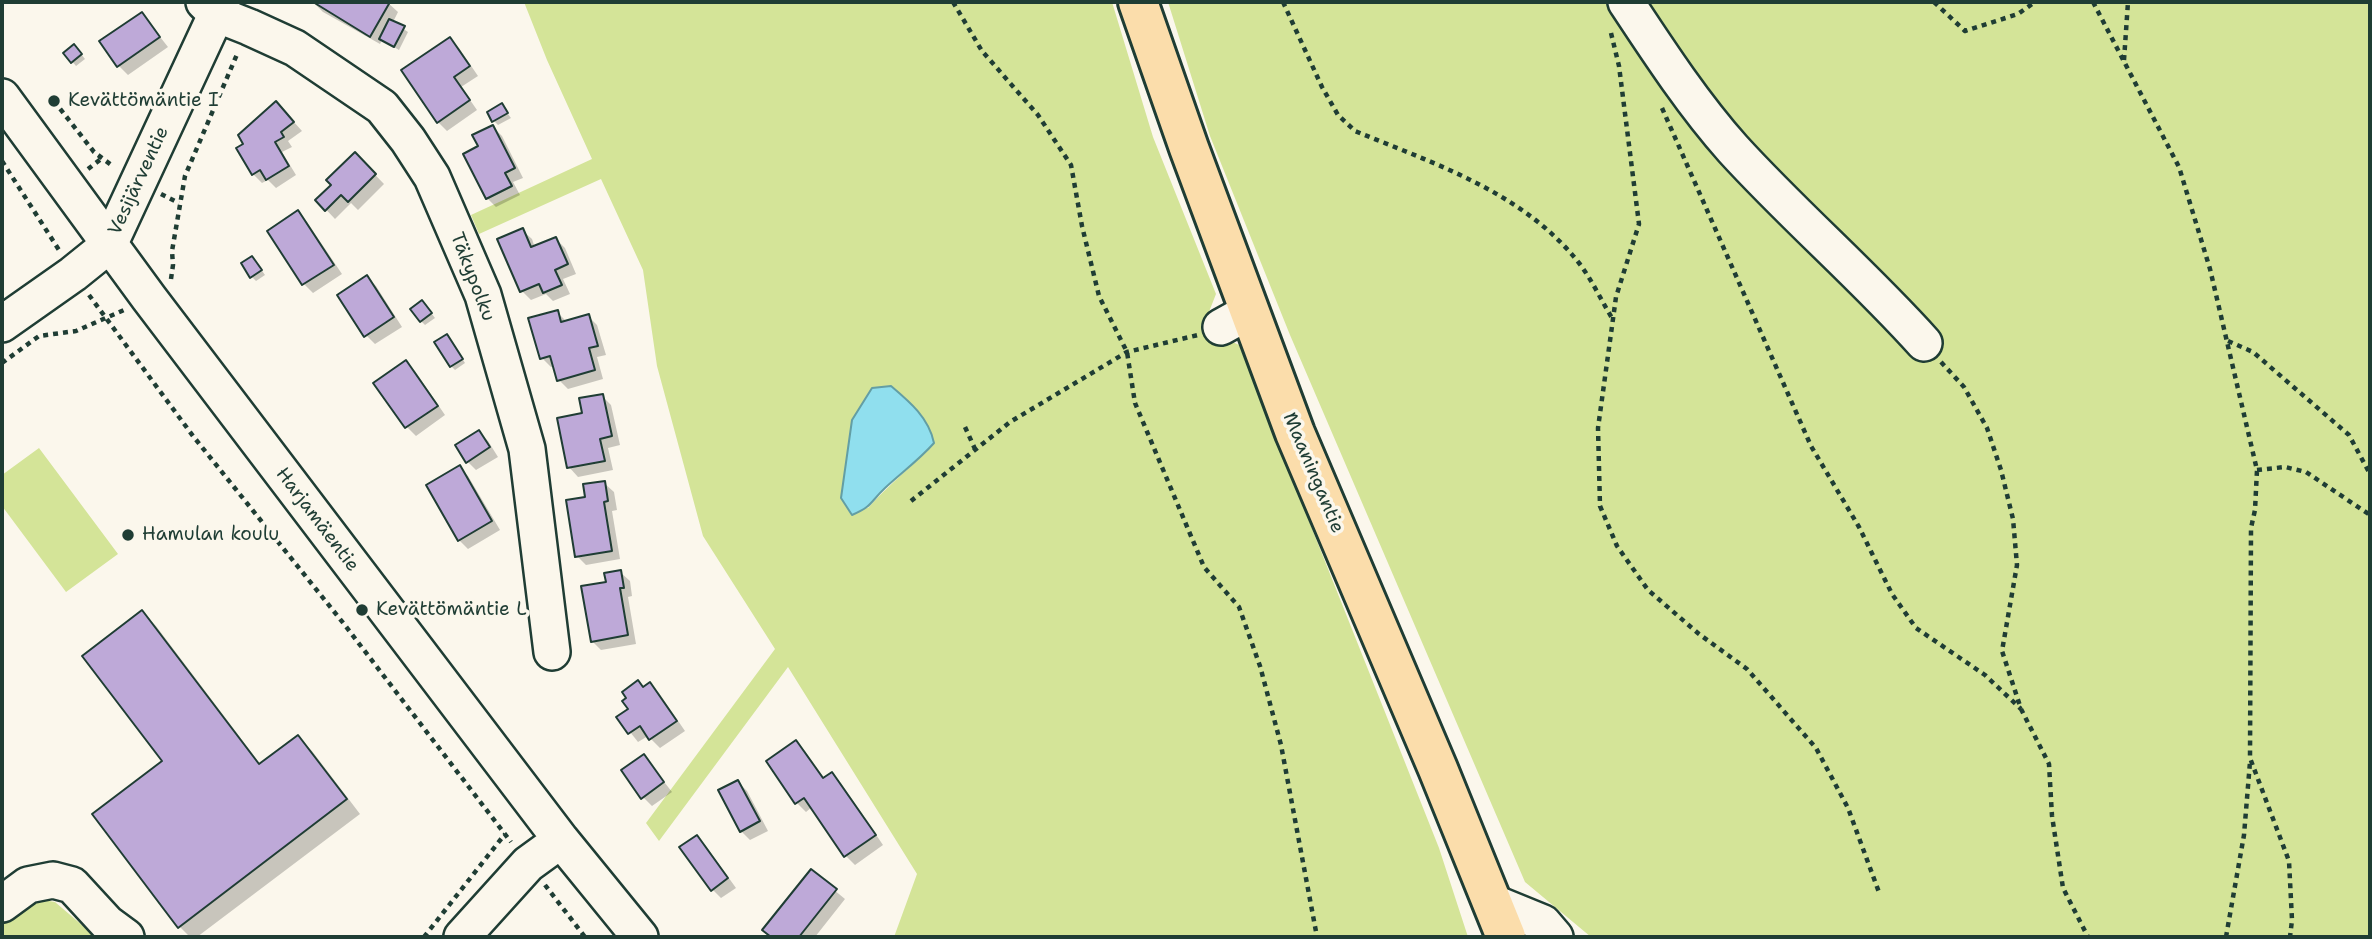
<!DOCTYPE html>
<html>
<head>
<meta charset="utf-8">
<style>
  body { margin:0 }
  #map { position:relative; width:2372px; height:939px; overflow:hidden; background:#fbf7ec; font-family:"Shantell Sans",sans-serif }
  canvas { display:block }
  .frame { position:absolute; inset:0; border:4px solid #1f3d34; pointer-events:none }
</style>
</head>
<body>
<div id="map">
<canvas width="2372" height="939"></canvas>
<div class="frame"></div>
</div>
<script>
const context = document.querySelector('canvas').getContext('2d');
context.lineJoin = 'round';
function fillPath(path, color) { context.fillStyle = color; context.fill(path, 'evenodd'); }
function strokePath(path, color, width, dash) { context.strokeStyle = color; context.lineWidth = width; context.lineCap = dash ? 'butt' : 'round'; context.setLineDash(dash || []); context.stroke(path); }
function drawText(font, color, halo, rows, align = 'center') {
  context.font = font + ' "Shantell Sans",sans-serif'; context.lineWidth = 7; context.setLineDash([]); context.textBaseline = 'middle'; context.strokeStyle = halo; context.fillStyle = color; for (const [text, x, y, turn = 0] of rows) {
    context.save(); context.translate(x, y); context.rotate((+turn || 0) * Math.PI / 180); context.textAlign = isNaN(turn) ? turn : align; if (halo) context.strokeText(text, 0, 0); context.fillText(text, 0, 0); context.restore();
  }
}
fillPath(new Path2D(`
  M524,2h588l41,135 63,157 -11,28 7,10 27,13 200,503 29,89h-574l23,-63 -129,-207 -129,174 -13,-18 129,-174 -72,-113 -46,-170 -14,-96 -42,-91 -122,55 -8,-19 121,-56 -45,-99zM891,387c19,15 38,31 43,56 -21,23 -46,42 -66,65l-27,-10 11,-78z
  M1168,2h1202v935h-779l-66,-55 -235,-547 -80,-199z
  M39,448l79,106 -52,38 -64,-86v-31z
  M44,900l11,2 41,35h-94v-14c15,-8 26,-19 42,-23z`), '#d4e498');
const water = new Path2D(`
  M891,386c19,16 38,32 43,57 -15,17 -33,30 -49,45 -15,14 -12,18 -33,27l-11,-17 11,-78 20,-32z`);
fillPath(water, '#90dfee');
strokePath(water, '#639ea4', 2);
fillPath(new Path2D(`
  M387,2l11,10 -5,10 15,10 -9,18 -17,-10 -2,4 -57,-32 -9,-9z
  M142,14l26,33 -40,28 -9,-9z
  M450,39l9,9 19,28 -17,11 16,23 -30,21 -9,-9z
  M78,50l7,9 -9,7 -11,-13z
  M502,106l9,12 -13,7 -4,-4z
  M285,112l17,19 -14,10 4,6 -10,5 14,23 -20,13 -8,-8 -6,3 -9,-9z
  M493,127l9,9 21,42 -10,4 7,13 -24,12 -9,-9 -7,-51z
  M355,154l29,30 -26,26 -7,-7 -16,16 -18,-19 16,-15z
  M298,213l9,9 35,52 -29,19 -9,-9 -35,-52z
  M522,230l10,9 3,9 21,-9 9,9 11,26 -13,5 7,15 -17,7 -7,-7 -15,6 -9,-9 -22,-51z
  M256,262l9,13 -9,6 -4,-4z
  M367,277l9,9 26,41 -27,17 -9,-9z
  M426,306l9,12 -10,7 -4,-4z
  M557,312l9,9 22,-5 9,9 9,30 -9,2 6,22 -35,10 -9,-9 -4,-14 -4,1 -9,-9z
  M451,340l14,23 -10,7 -4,-4z
  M406,362l9,9 30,44 -29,21 -9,-9 -31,-44z
  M602,396l9,9 9,40 -12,3 5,22 -35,7 -9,-10 15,-53z
  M479,432l9,9 10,16 -22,13 -9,-9z
  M459,467l9,9 32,54 -32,19 -9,-9z
  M604,483l10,9 3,18 -5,1 8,48 -34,6 -9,-9 10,-58z
  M620,572l10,9 2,15 -4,1 8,47 -35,6 -9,-9 16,-58z
  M142,612l14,14 105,139 37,-28 14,14 48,63 -163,123h-7l-11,-11 -15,-164z
  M650,684l9,9 26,38 -25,17 -12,-12 -10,6 -19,-24 11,-8 14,-22z
  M796,742l9,9 20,28 7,-5 9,9 42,62 -28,20 -9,-9 -34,-49 -6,5 -9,-9z
  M644,756l28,36 -20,14 -9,-9z
  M738,782l9,9 21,40 -18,9 -9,-9z
  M697,837l9,9 30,42 -15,10 -9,-9z
  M811,871l34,28 -30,38h-43l-7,-7z`), '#0003');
const building = new Path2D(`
  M313,2h77l-20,35z
  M142,12l18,25 -43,30 -18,-26z
  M389,19l16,7 -11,21 -15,-8z
  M450,37l20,29 -16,11 16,23 -33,23 -36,-53z
  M74,44l8,10 -11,9 -8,-10z
  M276,101l18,21 -13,10 3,5 -9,5 14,24 -23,14 -6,-10 -8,5 -16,-27 7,-4 -5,-9z
  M502,103l6,10 -16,9 -5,-10z
  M493,125l22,43 -10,5 7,13 -26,13 -23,-45 15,-8 -6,-11z
  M355,152l21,22 -28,28 -7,-7 -16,16 -10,-11 16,-15 -5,-5z
  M298,210l36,55 -32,20 -35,-54z
  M523,228l8,19 25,-10 12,27 -13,6 7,15 -19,8 -4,-9 -19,8 -23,-53z
  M252,256l10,14 -12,8 -9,-15z
  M367,275l27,42 -30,20 -27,-42z
  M422,300l10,13 -12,9 -10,-13z
  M558,310l3,12 28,-8 9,32 -9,2 6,22 -38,11 -7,-25 -10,3 -12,-41z
  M447,334l16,25 -13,8 -16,-25z
  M406,360l32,46 -33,22 -32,-45z
  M603,394l9,42 -12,3 5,22 -38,7 -10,-50 25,-5 -3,-15z
  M479,430l11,17 -24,16 -11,-18z
  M460,465l32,56 -34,20 -32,-56z
  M605,481l3,20 -4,1 8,49 -37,6 -9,-57 19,-3 -2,-13z
  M621,570l3,18h-4l8,47 -37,7 -10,-56 25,-4 -2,-9z
  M142,610l117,154 39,-29 49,64 -169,129 -86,-114 70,-53 -80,-105z
  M638,680l5,7 7,-5 27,39 -28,19 -9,-14 -12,8 -12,-17 12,-8 -6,-8 4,-3 -4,-6z
  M796,740l27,38 9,-6 44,63 -32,22 -40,-59 -9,6 -29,-43z
  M644,754l20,28 -23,17 -20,-29z
  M738,780l22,41 -20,11 -22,-42z
  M697,835l31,43 -17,13 -32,-44z
  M811,869l26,20 -38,48h-28l-9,-7z`);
fillPath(building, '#bea9d8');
strokePath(building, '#1f3d34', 2);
const minor = new Path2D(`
  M204,2l12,12 33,13 46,21 87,59 26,33 24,37 51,118 44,154 25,203
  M1626,2c33,50 67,102 107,147 61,67 131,127 191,194
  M2,97l147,201 412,542 79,97
  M2,324l71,-50 36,-29 113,-243
  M1221,327l29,-16
  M1494,903l49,20 12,14
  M2,904l26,-19 25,-5 19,5 35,38 19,14
  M462,937l66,-73 33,-24`);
const major = new Path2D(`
  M1138,2l51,146 106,285 143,336 68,168`);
strokePath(minor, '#1f3d34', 40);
strokePath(major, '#1f3d34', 44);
strokePath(new Path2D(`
  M953,2l29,49 56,64 33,50 11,61 17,70 28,56 8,51 69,164 35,40 21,59 21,79 36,192
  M1283,2l39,85 16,28 17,16c80,33 168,61 224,132 13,17 22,37 33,55
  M1934,2l31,29 53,-17 17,-12
  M2093,2l86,165 31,102 47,201 -2,40 -4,18 -1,230 39,103 3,59 -2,17
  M1611,33l8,33 20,158 -23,73 -3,22 -15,109 2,78 17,40 31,44 51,44 48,35 69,79 32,60 32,87
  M2124,60l4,-58
  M54,101l40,51 20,15
  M1662,108l149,338 48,81 33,67 24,34 69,47 36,34
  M2,161l57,89
  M88,169l13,-10
  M161,194l18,9
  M171,279l2,-14 -1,-14 13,-75 53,-124
  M89,295l104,141 151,188 167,218
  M2228,341l25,11 96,83 21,39
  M1941,362l23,25 23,41 14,42 12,49 4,46 -15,86 19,58 28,55 3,52 11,72 25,49
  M2,363l37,-27 37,-5 48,-21
  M965,427l10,22
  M2257,470l28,-3 21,5 64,43
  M911,501l99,-79 117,-70 71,-17
  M545,885l40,52
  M424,937l81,-103
  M2226,937l18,-102 6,-73`), '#1f3d34', 4.5, [5, 5]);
strokePath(minor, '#fbf7ec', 35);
strokePath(major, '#fbddab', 38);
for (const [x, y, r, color] of [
  [54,101,7,"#1f3d34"],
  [128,535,7,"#1f3d34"],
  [362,610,7,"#1f3d34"]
]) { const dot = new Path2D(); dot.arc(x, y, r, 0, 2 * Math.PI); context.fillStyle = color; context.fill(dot); strokePath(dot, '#fbf7ec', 2.5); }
drawText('19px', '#1f3d34', '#fbf7ec', [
  ["Kevättömäntie I",68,101],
  ["Hamulan koulu",142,535],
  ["Kevättömäntie L",376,610]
], 'left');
drawText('19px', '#1f3d34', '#fbf7ec', [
  ["Vesijärventie",139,181,-65],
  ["Täkypolku",472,277,69],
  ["Maaningantie",1313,473,67],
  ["Harjamäentie",317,520,53]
]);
</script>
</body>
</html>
